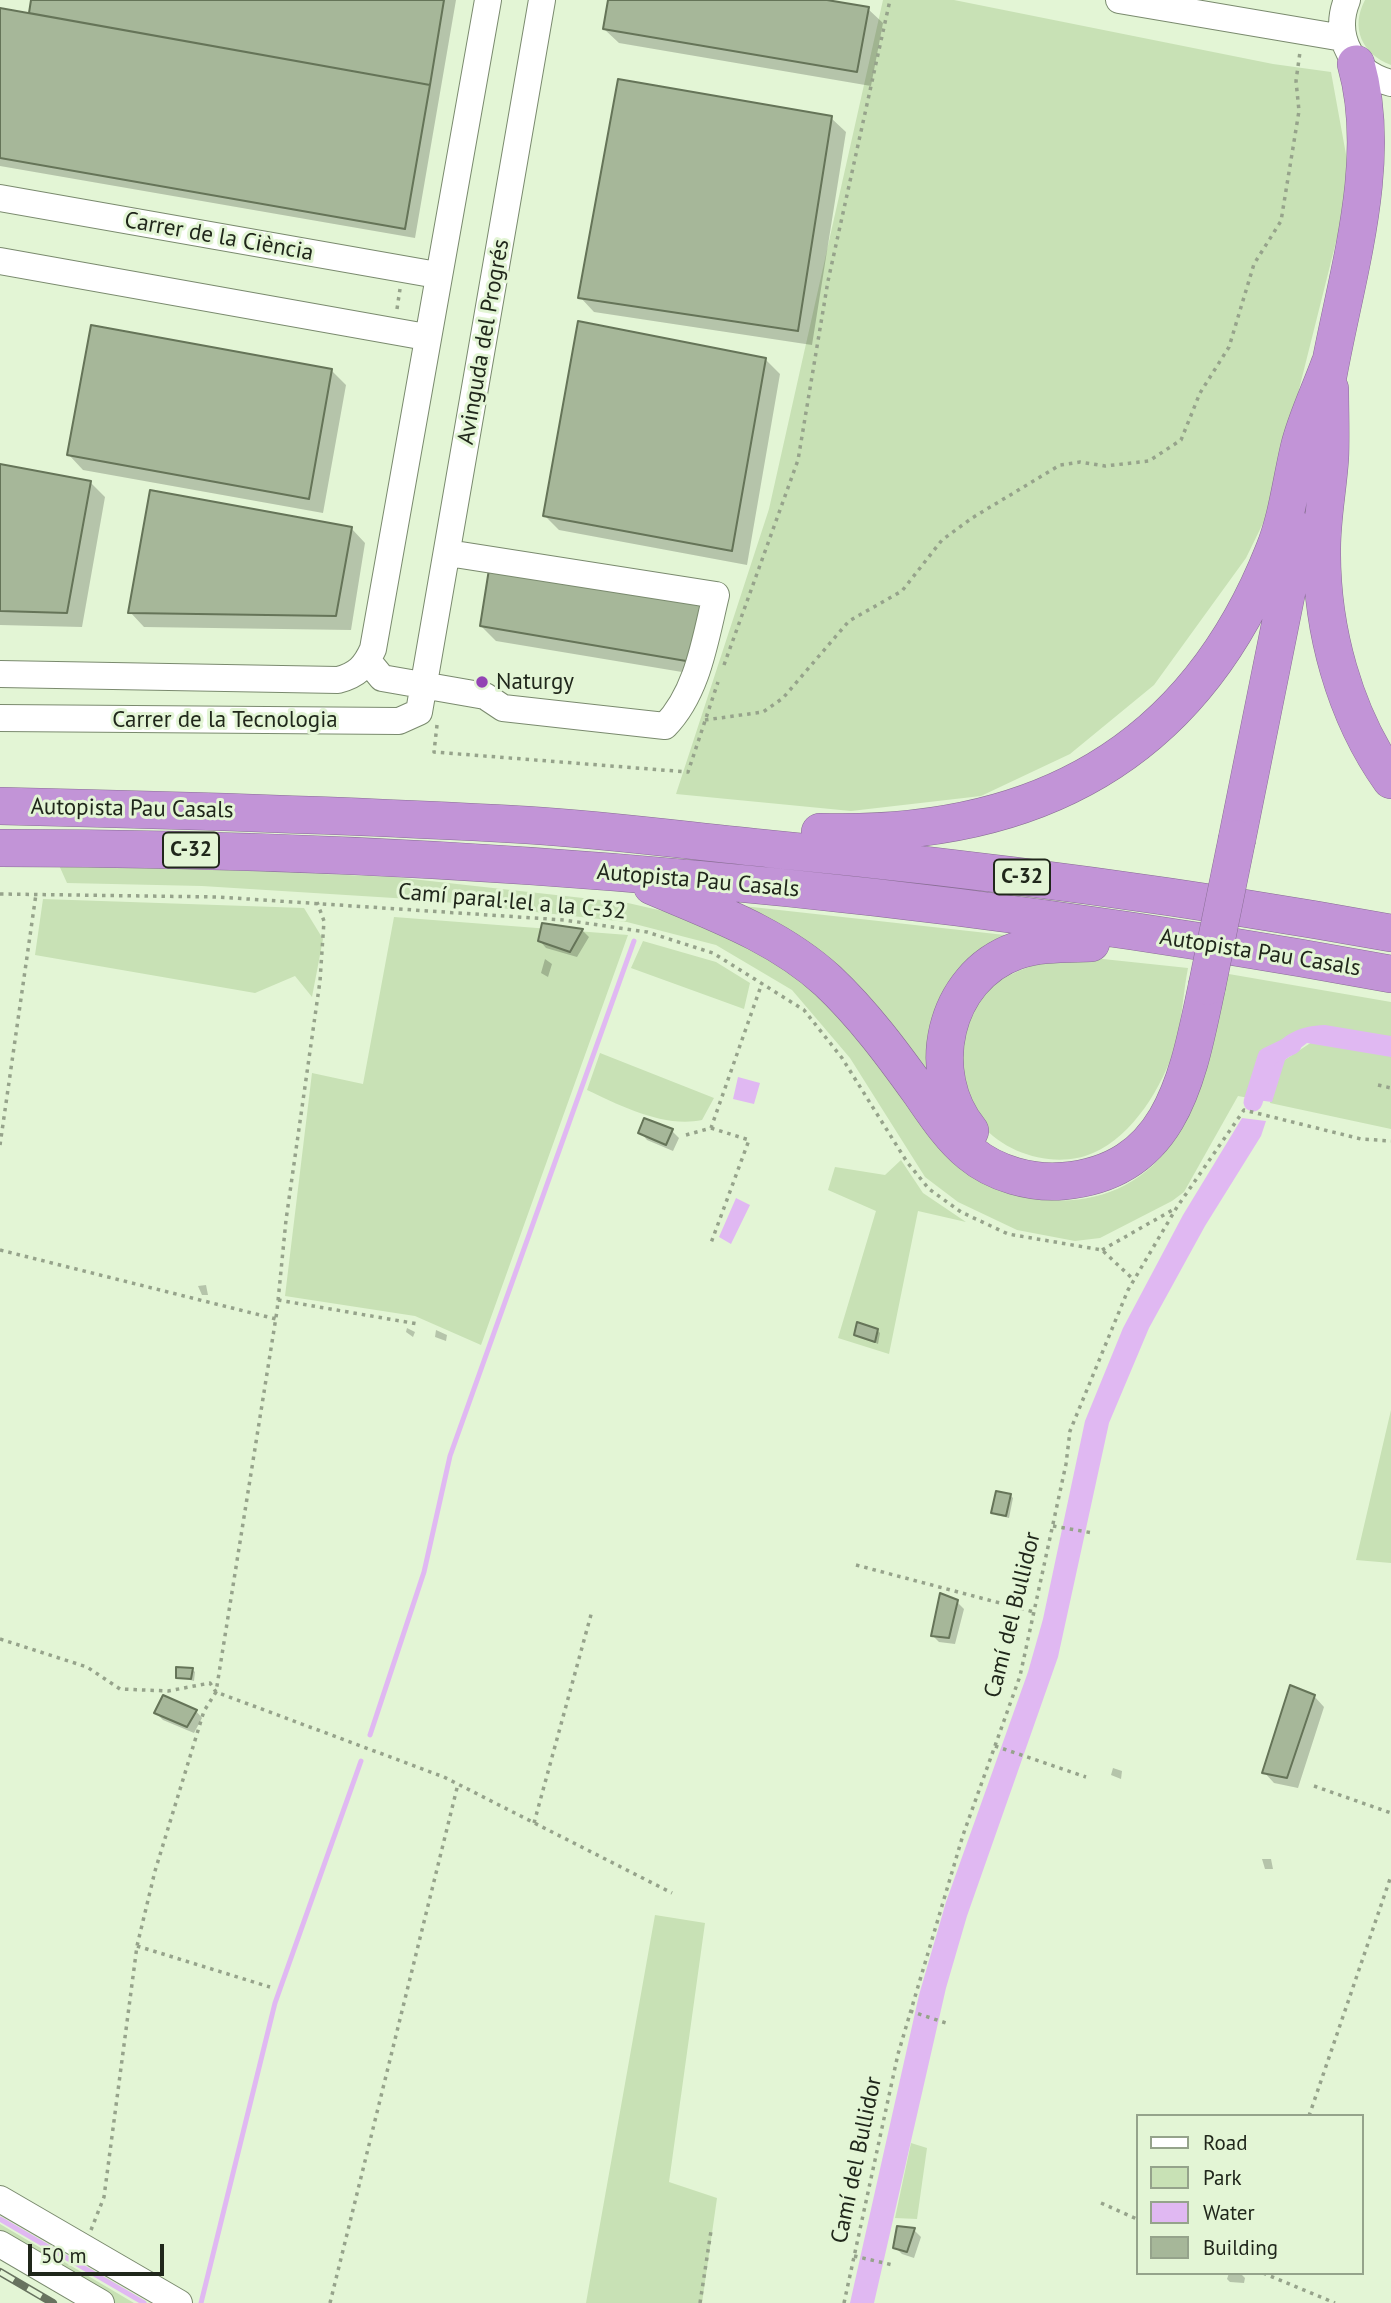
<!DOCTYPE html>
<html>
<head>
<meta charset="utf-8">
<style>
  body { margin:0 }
  #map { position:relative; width:1391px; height:2303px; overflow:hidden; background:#e3f5d5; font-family:"PT Sans",sans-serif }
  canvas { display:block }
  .legend { position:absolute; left:1136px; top:2114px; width:228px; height:161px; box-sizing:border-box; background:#e3f5d5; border:2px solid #95a38b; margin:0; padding:9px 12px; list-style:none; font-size:21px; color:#20271b }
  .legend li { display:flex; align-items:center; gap:14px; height:35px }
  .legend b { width:35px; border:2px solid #95a38b }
  .scale { position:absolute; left:28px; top:2244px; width:136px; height:32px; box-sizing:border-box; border:4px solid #20271b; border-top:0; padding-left:9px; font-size:21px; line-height:24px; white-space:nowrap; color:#20271b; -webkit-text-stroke:5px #e3f5d5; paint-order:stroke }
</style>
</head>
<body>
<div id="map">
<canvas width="1391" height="2303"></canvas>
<ul class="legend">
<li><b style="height:9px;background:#fff"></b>Road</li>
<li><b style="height:19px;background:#c8e1b5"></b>Park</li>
<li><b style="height:19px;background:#e0b8f2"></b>Water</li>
<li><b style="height:19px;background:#a6b799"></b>Building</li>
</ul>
<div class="scale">50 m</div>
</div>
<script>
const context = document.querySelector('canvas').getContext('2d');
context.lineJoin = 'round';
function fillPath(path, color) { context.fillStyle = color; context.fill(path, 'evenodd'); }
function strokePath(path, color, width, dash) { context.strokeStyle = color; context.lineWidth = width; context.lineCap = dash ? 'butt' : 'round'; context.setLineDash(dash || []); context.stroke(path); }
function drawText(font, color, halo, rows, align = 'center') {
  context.font = font + ' "PT Sans",sans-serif'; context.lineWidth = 6; context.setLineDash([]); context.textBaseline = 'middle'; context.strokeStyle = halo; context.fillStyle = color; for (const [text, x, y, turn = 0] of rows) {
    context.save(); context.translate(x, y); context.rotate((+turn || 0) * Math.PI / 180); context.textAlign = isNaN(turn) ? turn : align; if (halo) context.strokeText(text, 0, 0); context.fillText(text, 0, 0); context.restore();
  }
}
fillPath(new Path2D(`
  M883,0h71l319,64 58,8 20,110 -83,331 -22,45 -92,127 -84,69 -89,42 -130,15 -175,-17 93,-285z
  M1365,0h26v65c-29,-11 -41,-37 -26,-65z
  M58,863l336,14 234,26 70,16 55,24 87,64 114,155c71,54 171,56 223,-26 31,-49 37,-108 46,-163l168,29v35l-106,1 -20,63 -27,-5 -54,96 -12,9 -72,37 -25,3 -58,-11 -59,-28 -33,-25 -75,-119 -58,-68 -76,-45 -89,-23 -201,-22 -224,-14 -135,-3z
  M43,899l261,9 19,31 -11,58 -17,-21 -40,17 -220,-38z
  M725,904l289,32 -37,21 -41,135z
  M394,917l234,18 -147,410 -66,-29 -130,-20 27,-223 51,11z
  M643,941l73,21 34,21 -6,26 -113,-41z
  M1065,955l123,13c-5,25 -6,54 -13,78 -12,40 -42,90 -82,107 -36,16 -86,2 -111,-28 -15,-18 -20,-48 -20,-70 1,-16 1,-33 8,-47 14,-28 67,-45 95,-53z
  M1312,1042l79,13v74l-121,-26 10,-40z
  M600,1053l114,45 -12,22c-38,8 -81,-14 -115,-30z
  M901,1160l22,33 43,29 -48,-11 -29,143 -51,-16 38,-127 -48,-21 7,-23 50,8z
  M1391,1410v153l-35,-3z
  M655,1915l50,8 -36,259 48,16 -15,105h-116z
  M911,2143l16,5 -10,71 -22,-1z
  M0,2224l134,79h-21l-113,-66z`), '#c8e1b5');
fillPath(new Path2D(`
  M1325,1025l66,11v21l-84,-14 -22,17 -13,42 -23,-3c19,-41 24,-72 76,-74z
  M738,1077l22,6 -6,21 -21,-5z
  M1242,1118l24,3 -5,15 -56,90 -56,102 -40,95 -51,234 -91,259 -21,72 -72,315h-24l69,-308 27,-93 82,-230 15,-53 42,-198 38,-93 60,-113z
  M736,1198l14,7 -19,39 -12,-7z`), '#e0b8f2');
fillPath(new Path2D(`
  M0,0v9l30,6 3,-15h423l-41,238 -415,-72z
  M610,0h206l52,9 15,14 -12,63 -252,-43 -15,-14z
  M831,118l15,14 -34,213 -218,-33 -14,-15z
  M766,360l14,14 -33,191 -188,-35 -15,-15z
  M331,370l15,15 -23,128 -240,-43 -14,-15z
  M0,466l90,16 15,15 -23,130 -82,-2z
  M351,528l14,15 -14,87 -207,-3 -14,-15z
  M704,601l2,75 -210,-35 -15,-15z
  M544,925l38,5 7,7 -12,20 -31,-9 -6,-7z
  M545,959l7,5 -4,13 -7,-4z
  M672,1131l7,7 -6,13 -26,-11 -6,-7z
  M206,1285l2,10h-6l-4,-9z
  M407,1328l8,4 -2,5 -7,-5z
  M436,1330l11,5 -1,6 -11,-4z
  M877,1330l3,3 -2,11 -23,-10z
  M1010,1495l3,3 -4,20 -13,-3 -3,-3z
  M957,1602l7,7 -9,35 -16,-2 -7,-7z
  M192,1669l3,3 -1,9 -16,-4z
  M1314,1696l10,11 -26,81 -24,-5 -10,-11z
  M196,1711l6,7 -8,15 -31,-13 -7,-7z
  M1113,1768l9,3 -1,8 -10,-4z
  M1262,1859h9l2,10h-8z
  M914,2230l7,7 -7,21 -12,-4 -7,-7z
  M1229,2273l13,2 3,3 -1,5 -14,-1 -3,-3z`), '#0003');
strokePath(new Path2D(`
  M370,1735l54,-163 26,-116 184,-515
  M0,2219l144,84
  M201,2303l74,-300 86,-242`), '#e0b8f2', 5);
strokePath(new Path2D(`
  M1253,1102l14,-45 25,-12`), '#e0b8f2', 19);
const building = new Path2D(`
  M31,0h413l-14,85 -401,-72z
  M608,0h219l42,7 -12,65 -254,-43z
  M0,8l430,77 -25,144 -405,-71z
  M618,79l214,37 -34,215 -220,-33z
  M578,321l188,37 -34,193 -189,-35z
  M91,325l241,44 -23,130 -242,-44z
  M0,464l91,17 -24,132 -67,-2z
  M150,490l202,37 -16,89 -208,-3z
  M490,563l215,37 -13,62 -212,-36z
  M542,923l41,6 -13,23 -32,-11z
  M644,1118l29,11 -7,16 -28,-12z
  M857,1322l21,7 -3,13 -21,-7z
  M996,1491l15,3 -5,22 -15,-3z
  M940,1593l18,7 -9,38 -18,-2z
  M176,1667l17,1 -2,11 -15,-1z
  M1290,1685l25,10 -28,83 -25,-5z
  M163,1695l34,15 -10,17 -33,-14z
  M897,2226l18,2 -8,24 -14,-4z`);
fillPath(building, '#a6b799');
strokePath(building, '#657458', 2);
const minor = new Path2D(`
  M1119,0l224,38
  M1347,0c-15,37 6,74 44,83
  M0,198l437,77
  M0,261l426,76
  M368,661l14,17 103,18 18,12 162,18c33,-34 40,-86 51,-131l-268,-42
  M0,674l338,6c19,-5 27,-13 35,-31l115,-649
  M0,718l399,3 20,-9 123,-712
  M0,2199l179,104
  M0,2244l101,59`);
const highway = new Path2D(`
  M1326,388c17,-103 59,-222 30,-324
  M1330,389c0,23 1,46 0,69 -2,30 -8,60 -8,90 -1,80 22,166 69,232
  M0,806c176,4 351,9 527,19 82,5 163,16 244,24 208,20 415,47 620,84
  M820,832c214,6 373,-77 454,-282 13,-32 17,-68 25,-102 7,-29 21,-57 31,-85
  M1237,839l62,-308
  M0,848c466,0 933,42 1391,126
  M652,886c61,26 126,49 176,95 35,33 64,72 92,111 14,20 30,45 50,61 25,21 62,31 94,28 110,-10 124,-107 143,-195
  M970,1131c-47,-57 -27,-154 46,-180 24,-8 50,-7 75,-8`);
strokePath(minor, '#7a8a6e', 28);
strokePath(highway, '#896e95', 38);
strokePath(new Path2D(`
  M397,309l3,-20
  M724,665l74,-205 30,-179 62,-281
  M705,720l58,-8 20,-14 66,-77 53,-30 40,-51 30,-22 88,-53 20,-3 25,4 44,-5 32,-21 19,-47 29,-46 25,-83 27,-43 18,-110 -3,-30 4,-29
  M437,725l-3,27 254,20 30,-90
  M0,894l218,3 346,23 83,12 66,21 91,57 38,48 65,104 22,27 32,23 47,22 94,16 32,30
  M1378,1085l13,3
  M711,1128l38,12 -38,103
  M686,1135l25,-7 51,-145
  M0,1145l36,-251
  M0,1250l276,69
  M1102,1250l74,-42
  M278,1300l140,24
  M1053,1526l40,7
  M856,1565l178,47
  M0,1639l87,28 33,22 48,2 42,-8 6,9 228,85 228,116
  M995,1746l91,31
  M1314,1786l77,27
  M534,1823l58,-212
  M137,1946l133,41
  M910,2011l39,13
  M1309,2116l82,-240
  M1101,2203l36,16
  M91,2230l13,-33 33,-251 18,-75 49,-160 12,-19 61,-381 9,-91 34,-239 4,-60 -7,-19
  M854,2256l39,9
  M1263,2273l72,30
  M330,2303l128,-519
  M700,2303l11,-72
  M844,2303l54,-249 65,-219 57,-159 46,-212 4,-33 58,-141 49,-83 67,-97 117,29 30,2`), '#96a38b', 3.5, [3.5, 5]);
strokePath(minor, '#fff', 26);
strokePath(highway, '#c294d7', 37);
const rail = new Path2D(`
  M0,2272l53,31`);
strokePath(rail, '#67725f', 8);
strokePath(rail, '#e3f5d5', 5, [16]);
const highwayBridge = new Path2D(`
  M1207,986l30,-147`);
strokePath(highwayBridge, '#896e95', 38, []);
strokePath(highwayBridge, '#c294d7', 37);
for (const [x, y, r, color] of [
  [482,682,7,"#9344b4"]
]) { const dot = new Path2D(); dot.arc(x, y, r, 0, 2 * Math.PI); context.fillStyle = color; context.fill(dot); strokePath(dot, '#e3f5d5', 2.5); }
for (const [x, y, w] of [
  [191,850,56],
  [1022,877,56]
]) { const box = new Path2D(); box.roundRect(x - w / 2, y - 17.5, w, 35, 5); context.fillStyle = '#e3f5d5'; context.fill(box); strokePath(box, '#20271b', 2); }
drawText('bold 21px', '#20271b', null, [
  ["C-32",191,850],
  ["C-32",1022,877]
]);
drawText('23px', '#20271b', '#e3f5d5', [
  ["Carrer de la Ciència",219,237,10],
  ["Avinguda del Progrés",484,342,-80],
  ["Carrer de la Tecnologia",225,720],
  ["Autopista Pau Casals",132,809,1],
  ["Autopista Pau Casals",698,881,5],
  ["Camí paral·lel a la C-32",512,902,5],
  ["Autopista Pau Casals",1260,953,9],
  ["Camí del Bullidor",1013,1615,-76],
  ["Camí del Bullidor",857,2160,-78]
]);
drawText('23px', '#20271b', '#e3f5d5', [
  ["Naturgy",496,682]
], 'left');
</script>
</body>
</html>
